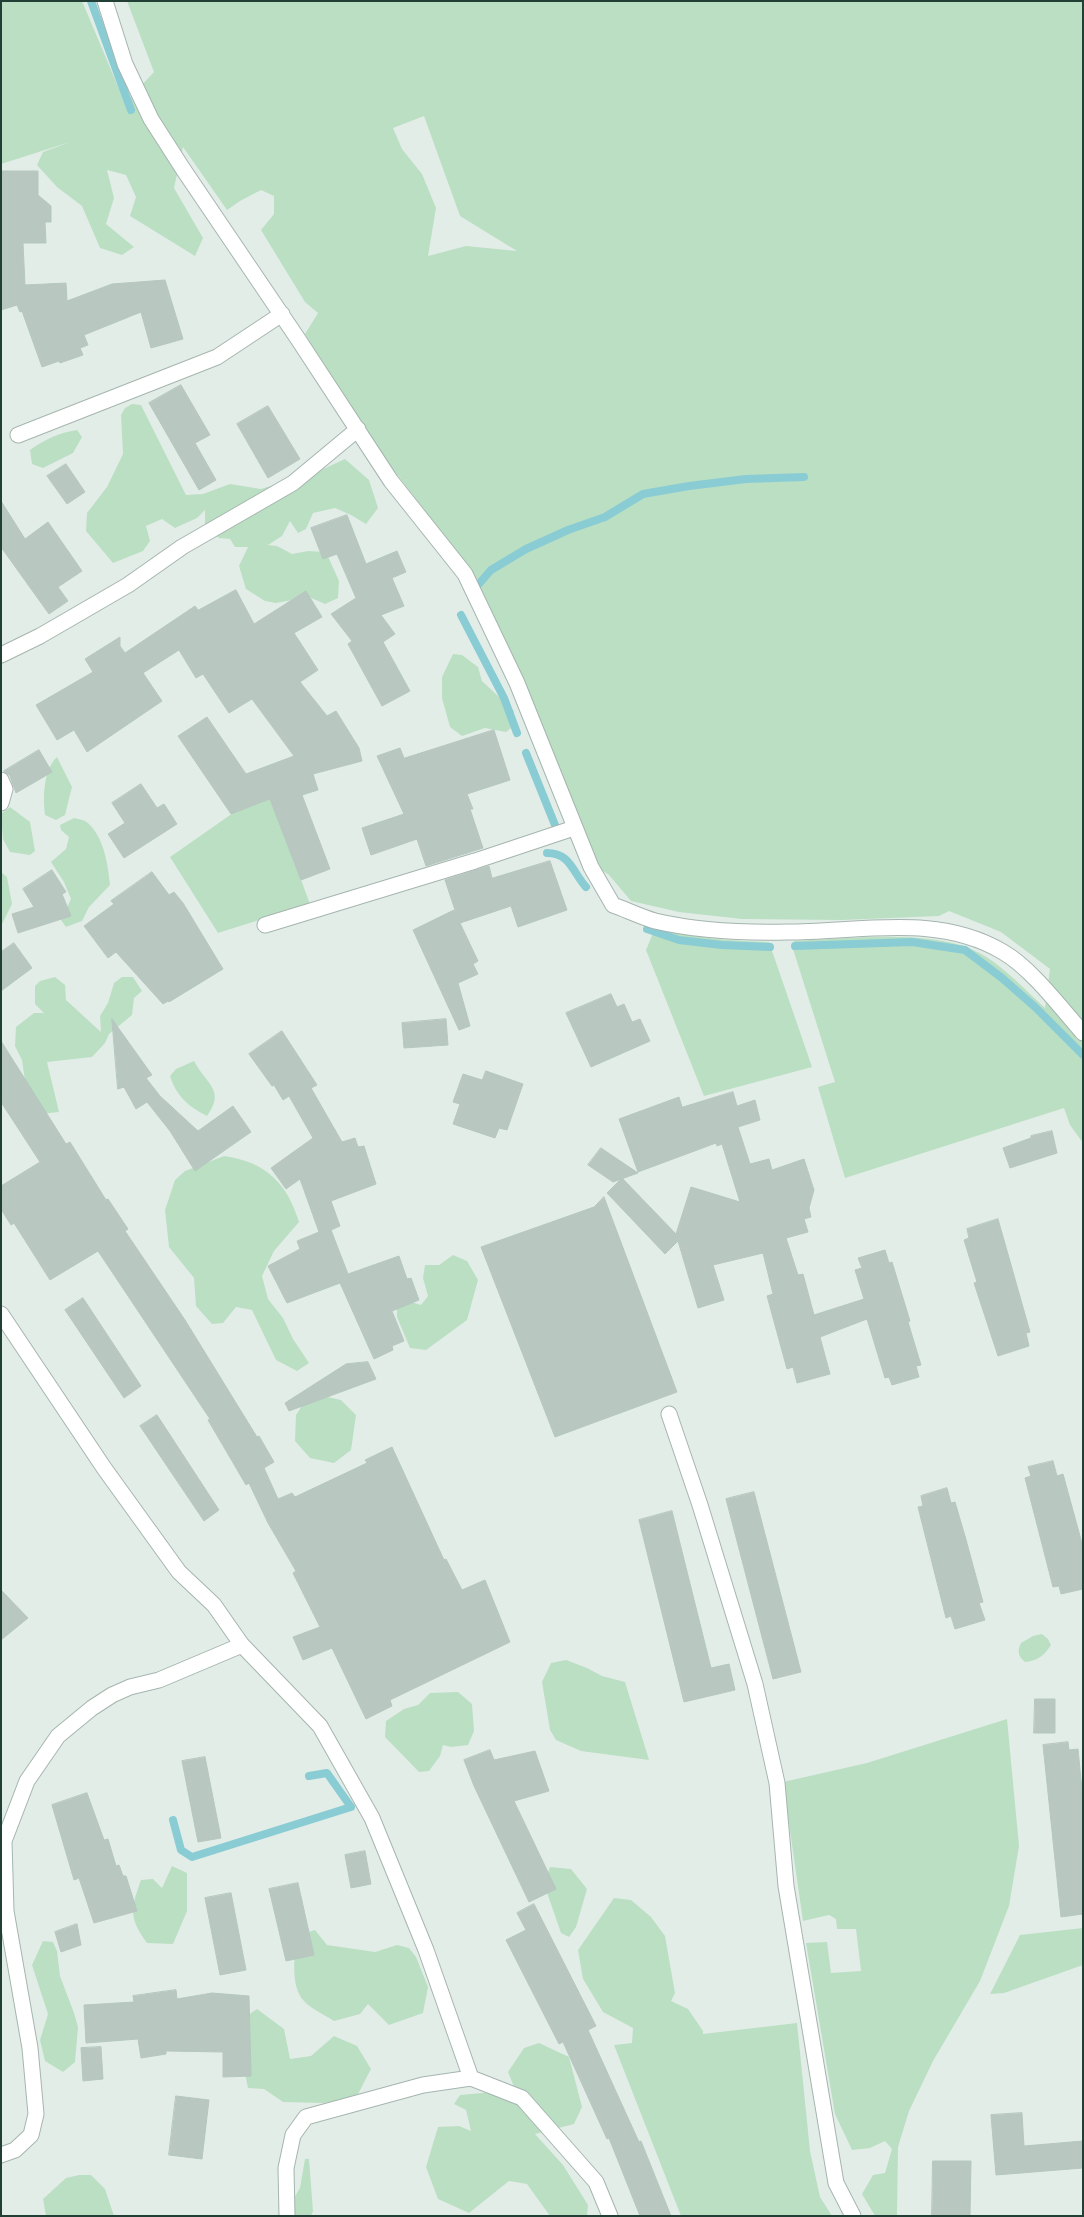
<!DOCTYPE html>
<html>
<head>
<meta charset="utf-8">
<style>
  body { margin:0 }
  #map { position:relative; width:1084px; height:2217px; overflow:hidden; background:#e3ede8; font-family:"Varela Round",sans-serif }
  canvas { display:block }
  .frame { position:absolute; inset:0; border:2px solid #223f36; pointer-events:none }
</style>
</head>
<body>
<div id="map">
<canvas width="1084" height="2217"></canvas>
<div class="frame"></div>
</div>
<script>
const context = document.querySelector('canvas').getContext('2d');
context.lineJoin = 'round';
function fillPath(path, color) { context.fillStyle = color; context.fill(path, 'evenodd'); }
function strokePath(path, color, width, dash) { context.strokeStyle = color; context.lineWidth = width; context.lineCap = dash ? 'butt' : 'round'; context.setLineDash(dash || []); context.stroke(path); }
fillPath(new Path2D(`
  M1,1h81l43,102 29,-31 -27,-71h956v1142l-13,-18 -6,-17 -219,70 -27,-91 17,-5 -42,-133 1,-8c51,-2 133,-12 179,9 26,11 51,39 72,58l5,-39 -49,-37 -52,-21 -10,5 -97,4 -100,-1 -63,-7 -48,-11 -22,-26 -12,-8 -49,-124 -7,-22 -48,-104 -67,-105 -56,-73 -65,-105 13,-21 -13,-11 -44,-72 13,-16v-18l-13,-6 -21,11 -13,9 -44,-63 -9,41 29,50 -8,18 -65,-40 6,-19 -10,-22 -19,-5 7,28 -8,26 28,23 -12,8 -22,-7 -18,-42 -25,-19 -20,-22 6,-13 27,-10 -69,22zM424,116l36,100 57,35 -51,-5 -38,10 8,-48 -14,-34 -20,-25 -9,-21z
  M132,404l9,1 45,90 17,-1 27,-10 31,5 58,-18 26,-12 24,21 9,28 -12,16 -15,-9 -16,-7 -22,5 -7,16 -8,4 -8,-12 -8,15 -14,9 9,1 15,8 16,-3 18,1 13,29 -1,17 -13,6 -16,-7 -33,6 -11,-2 -19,-12 -7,-23 9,-19h-13l-5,-8 -11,-1 -14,-11v-17l-8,8 -22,10 -13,-9 -16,7 4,15 -7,10 -30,12 -27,-32 1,-18 20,-26 16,-33 -2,-39 4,-7z
  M77,430l5,7 -9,16 -30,15 -11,-4 -2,-14c15,-11 29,-17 47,-20z
  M453,654l9,1 16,12 4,14 32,30 -3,17 -5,4 -21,-4 -23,8 -12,-9 -8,-29v-21z
  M57,757l15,30 -7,28 -9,5 -11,-5c-2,-17 -2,-45 12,-58z
  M271,799l39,105 -92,29 -48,-76 63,-44z
  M10,807l20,15 5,29 -5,4 -20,-3 -7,-13 -2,-25z
  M74,818c4,1 11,2 14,5 16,15 20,41 22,62l-21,22 -7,14 -16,6 -5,-7 10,-21 -7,-17 -13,-20 15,-13 3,-12 -8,-7 -1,-5z
  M1,872l6,5 5,27 -11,22z
  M656,926c37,12 74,15 113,16l43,125 -108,29 -58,-146z
  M55,977l10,8 1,15 35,32 -1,-16 8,-13 6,-20 8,-6h11l9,14 -8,7 -2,17 -23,19 -4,9 -13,14 -45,5 12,50 -19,2 -13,-19 -5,-35 -7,-14 1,-19 18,-14h10l-9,-9v-18l5,-5z
  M194,1061c12,23 32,29 13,55 -18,-9 -31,-20 -37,-40l6,-7z
  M224,1156c42,6 63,27 75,66l-25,29 -12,25 6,23 15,19 10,21 16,24 -12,8 -21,-11 -24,-50 -16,-3 -13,16 -11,1 -16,-18 -2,-28 -25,-31 -4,-37 10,-30 10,-9z
  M453,1255l14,6 11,19 -11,40 -41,30 -16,-2 -13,-31v-17l4,-1 20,6 7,-9 -5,-18 2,-13h14z
  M318,1395l23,5 15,15 -5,35 -17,13 -24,-5 -15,-17 1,-26 11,-17z
  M1042,1634l6,5 3,6c-7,11 -14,16 -26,17 -7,-6 -8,-11 -4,-19l12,-7z
  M566,1660l21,8 15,8 23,6 24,78 -68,-9 -25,-11 -6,-10 -8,-48 9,-19z
  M458,1692l14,12 2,27 -6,14 -17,2 -8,-2 -3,11 -11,15 -10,1 -34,-35 1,-16 18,-12 14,-4 12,-12z
  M1007,1719l12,127 -10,60 -29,75 -47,80 -24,50 -11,36 -1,69h-22l-13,-22 11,-19 12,-2 7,-24 -7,-8 -15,7 -18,2 -17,-36 -29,-171 21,-1 4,31 30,-2 -5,-42h-19l-1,-10 -7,-4 -26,6 -20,-139 84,-19z
  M172,1866l15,7v38l-14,33 -26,-1c-19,-26 -16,-35 -6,-63l12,-1 9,9z
  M550,1867l21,2 16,20 -11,38 -7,10 -8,-4 -17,-49z
  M614,1898l17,2 20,17 14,19 10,57 -4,8 17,8 15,22v3l94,-11 13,128 10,46 12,19h-151l-67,-171 18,-2 1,-15 -30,-16 -20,-33 -5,-29z
  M1083,1928v37l-79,28 -14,1 30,-59z
  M315,1930l12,15 48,7 22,-7 12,3 7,9 12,30 -5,26 -34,12 -21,-21 -8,10 -26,7c-9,-6 -23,-12 -30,-20 -14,-14 -10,-49 -6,-66z
  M43,1941l10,1 4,9 3,25 14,37 4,14 -3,35 -12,10 -18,-11 -5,-21 8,-26 -16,-49z
  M257,2009l27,20 6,30 21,-3 23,-20 23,10 14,23 -14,27 -33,7 -41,-1 -19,-13 -16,-1 -13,-64z
  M539,2043l30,14 13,50 -8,17 -39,10 28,31 25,40 -1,11h-37l-23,-32 -18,-3 -40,32 -31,-14 -12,-32 12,-40 21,-1 12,5 -5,-21 -12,-6 6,-9 33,-3 28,12 -13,-32 16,-24z
  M305,2159h4l4,52 -2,5h-28l17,-28z
  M79,2175h12l14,14 9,27h-68l-3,-17 23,-21z`), '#bbdfc3');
strokePath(new Path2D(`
  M91,1l40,109
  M478,585l13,-15 35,-21 42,-19 37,-13 38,-23 46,-8 57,-7 58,-2
  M461,615l43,83 13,35
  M526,753l29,72
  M547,853c23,0 25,18 39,34
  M647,929l32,11 43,5 48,2
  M795,946l117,-4 53,8 37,28 33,29 48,48
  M173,1820l8,30 11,7 159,-50 -24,-34 -18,3`), '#89ccd4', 8);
const building = new Path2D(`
  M1,171h37v24l13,11v16h-6l1,21h-23l2,42 41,-2 1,18 45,-17 53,-4 18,59 -32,9 -10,-36 -57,23 4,10 -8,3 3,7 -23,8 -1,-2 -17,6 -20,-56 -2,1 -3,-7 -16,5z
  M181,385l29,50 -15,8 21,37 -17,10 -50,-87z
  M268,406l32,53 -32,19 -31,-54z
  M66,464l19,28 -18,12 -20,-28z
  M1,501l24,38 23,-17 34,49 -24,16 10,14 -19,13 -48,-67z
  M347,515l19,49 31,-13 9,21 -14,6 12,28 -23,9 14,19 -12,8 27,49 -28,15 -34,-62 4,-3 -21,-27 25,-16 -19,-44 -14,5 -12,-31z
  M236,590l18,34 52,-33 16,26 -28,16 24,37 -18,12 27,34 9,-5 23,37 3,13 -49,13 5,16 -16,5 28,74 -29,11 -31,-81 -39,15 -53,-78 29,-19 39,57 48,-18 -42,-57 -23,14 -26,-39 -7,4 -17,-28 -36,23 19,28 -75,51 -13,-22 -17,10 -21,-35 57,-33 -8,-13 35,-22v9l5,7 70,-47 3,4z
  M494,730l16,50 -43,14 6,15h-3l13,39 -57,18 -9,-27 -46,16 -9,-27 42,-14 -27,-58 23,-8 4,10z
  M39,750l13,22 -36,21 -6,-17 -6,-5z
  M141,784l16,24 7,-4 13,20 -53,34 -16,-24 17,-11 -13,-20z
  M550,861l17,49 -49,17 -7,-21 -51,17 18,38 -5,3 5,10 -20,9 12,43 -11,4 -46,-100 41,-20 3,6 -12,-36 44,-14 3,12z
  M52,870l14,22 -4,2 9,22 -53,17 -6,-19 22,-7 -11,-18z
  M152,872l17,23 5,-3 9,11 40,66 -54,33 -1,-1 -5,3 -47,-52 -8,6 -24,-32 30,-22 -3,-3z
  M14,943l18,25 -31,23v-39z
  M611,994l6,13 7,-3 8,18 8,-3 10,22 -59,26 -25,-54z
  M112,1019l40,56 -6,3 14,18 38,35 35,-25 18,26 -56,39 -25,-40 -23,-29 -11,7 -12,-22 -6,2z
  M446,1019l2,26 -44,3 -2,-25z
  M282,1031l35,54 -6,3 31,54 13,-4 3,9 6,-1 12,38 -45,17 9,25 -9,4 17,44 51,-18 8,23 4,-1 8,22 -27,11 12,30 -12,5 1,4 -19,9 -34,-76 -53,20 -19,-37 32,-17 -3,-8 22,-9 -19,-53 -14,10 -15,-21 42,-30 -24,-42 -6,4 -9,-15 -2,1 -23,-32z
  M1,1041l65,103 4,-2 36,58 2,-1 20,30 -3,2 60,89 72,117 2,-1 15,26 -10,6 14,31 14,-6 3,4 72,-34 -2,-3 27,-13 52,113 2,-1 16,31 23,-10 25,62 -120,58 2,6 -26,13 -34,-71 -29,12 -10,-23 27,-10 -27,-54 3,-2 -28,-48 -19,-40 -3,2 -38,-65 2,-1 -112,-168 -48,29 -36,-57 -3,2 -10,-16v-23l39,-24 -39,-60z
  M486,1071l37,13 -16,46 -8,-2 -4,10 -42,-14 7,-20 -7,-2 10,-28 19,6z
  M733,1092l4,14 18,-6 5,20 -22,7 12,37 19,-5 3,11 32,-11 10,31 -5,18 2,9 -7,2 4,13 -22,6 12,37 5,-1 11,41 50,-16 -9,-29 7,-2 -4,-10 27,-8 4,13 3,-1 18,59 -2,1 13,43 -5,1 3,11 -27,8 -3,-8 -4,1 -18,-59 -47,18 10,37 -33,9 -4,-16 -6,2 -20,-73 6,-2 -10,-41 -50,12 11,35 -26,8 -20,-67 -13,13 -58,-61 15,-15 54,56 15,-47 49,15 -18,-58 -5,2 -1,-3 -78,29 -19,-53 60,-22 3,10z
  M1052,1131l5,22 -47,15 -7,-20 28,-10v-2z
  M601,1148l37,25 -25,9 -25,-17z
  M604,1197l73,195 -122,45 -74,-190 113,-40z
  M998,1219l32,113 -4,1 3,13 -31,10 -24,-73 3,-1 -13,-42 5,-2 -2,-9z
  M83,1298l58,88 -17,12 -59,-88z
  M368,1362l8,17 -87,32 -4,-8 61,-39z
  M157,1415l62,95 -15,11 -64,-95z
  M1053,1461l4,15 6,-2 20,73v42l-22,5 -2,-8 -6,1 -28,-109 6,-2 -3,-9z
  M947,1488l4,15 4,-1 10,34 18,66 -4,1 6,17 -30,9 -4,-13 -5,2 -28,-111 5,-1 -2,-10z
  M754,1492l47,180 -28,7 -47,-180z
  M672,1511l39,157 18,-4 6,26 -51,12 -45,-182z
  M1,1590l27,28 -27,22z
  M1035,1699h20v34h-21z
  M1068,1742l1,8 9,-1 5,51v114l-22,3 -18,-172z
  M490,1750l4,10 41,-9 14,40 -35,10 42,88 -27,13 -55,-116 -10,-26z
  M205,1757l16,81 -23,4 -16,-81z
  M87,1793l17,47 4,-1 8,27 3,-1 4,11h3l11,35 -43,12 -15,-45 -5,2 -22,-75z
  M365,1851l6,33 -20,4 -6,-33z
  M298,1883l16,72 -28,6 -17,-72z
  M231,1893l15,77 -26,5 -15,-77z
  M534,1904l62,122 -8,4 51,112 2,-1 30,75h-31l-31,-78 -2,1 -44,-97 -4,2 -53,-104 20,-10 -9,-17z
  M77,1924l4,21 -20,7 -6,-20z
  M176,1990l1,9 35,-6 37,3 2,80 -28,1v-25l-57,-1v3l-25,4 -3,-19 -52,4 -2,-38 50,-3 -1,-6z
  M101,2047l2,32 -20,2 -2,-33z
  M176,2096l33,4 -7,59 -33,-4z
  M1022,2113l2,33 59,-5v27l-87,7 -5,-60z
  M933,2161h38l-1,55h-38z`);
fillPath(building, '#b8c8c1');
strokePath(building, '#b5c7bf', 1);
const minor = new Path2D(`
  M105,1l20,63 26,55 32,50 115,170 93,142 74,93 52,109 74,184 22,38c14,5 28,12 42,16 43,10 89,12 132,11 73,0 151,-19 216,20 28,16 58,56 80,81
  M18,435l199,-78 65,-43
  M1,655l39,-19 88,-51 54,-38 111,-64 65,-54
  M1,780l4,9 -4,14
  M265,925l210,-64 99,-33
  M1,1314l103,154 75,104 35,33 28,40 78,81 52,92 54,132 45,128
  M669,1414l31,91 55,179 22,99 9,103 50,297 17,33
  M1,2155l14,-5 16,-15 5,-21 -6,-66 -24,-137 -2,-70 23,-60 31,-45 34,-28 20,-13 18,-8 29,-7 83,-35
  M287,2216l-1,-48 7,-33 13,-18 117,-32 48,-7 51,20 74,84 14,34`);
strokePath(minor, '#a5b5af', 17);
strokePath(minor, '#fff', 15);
</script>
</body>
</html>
